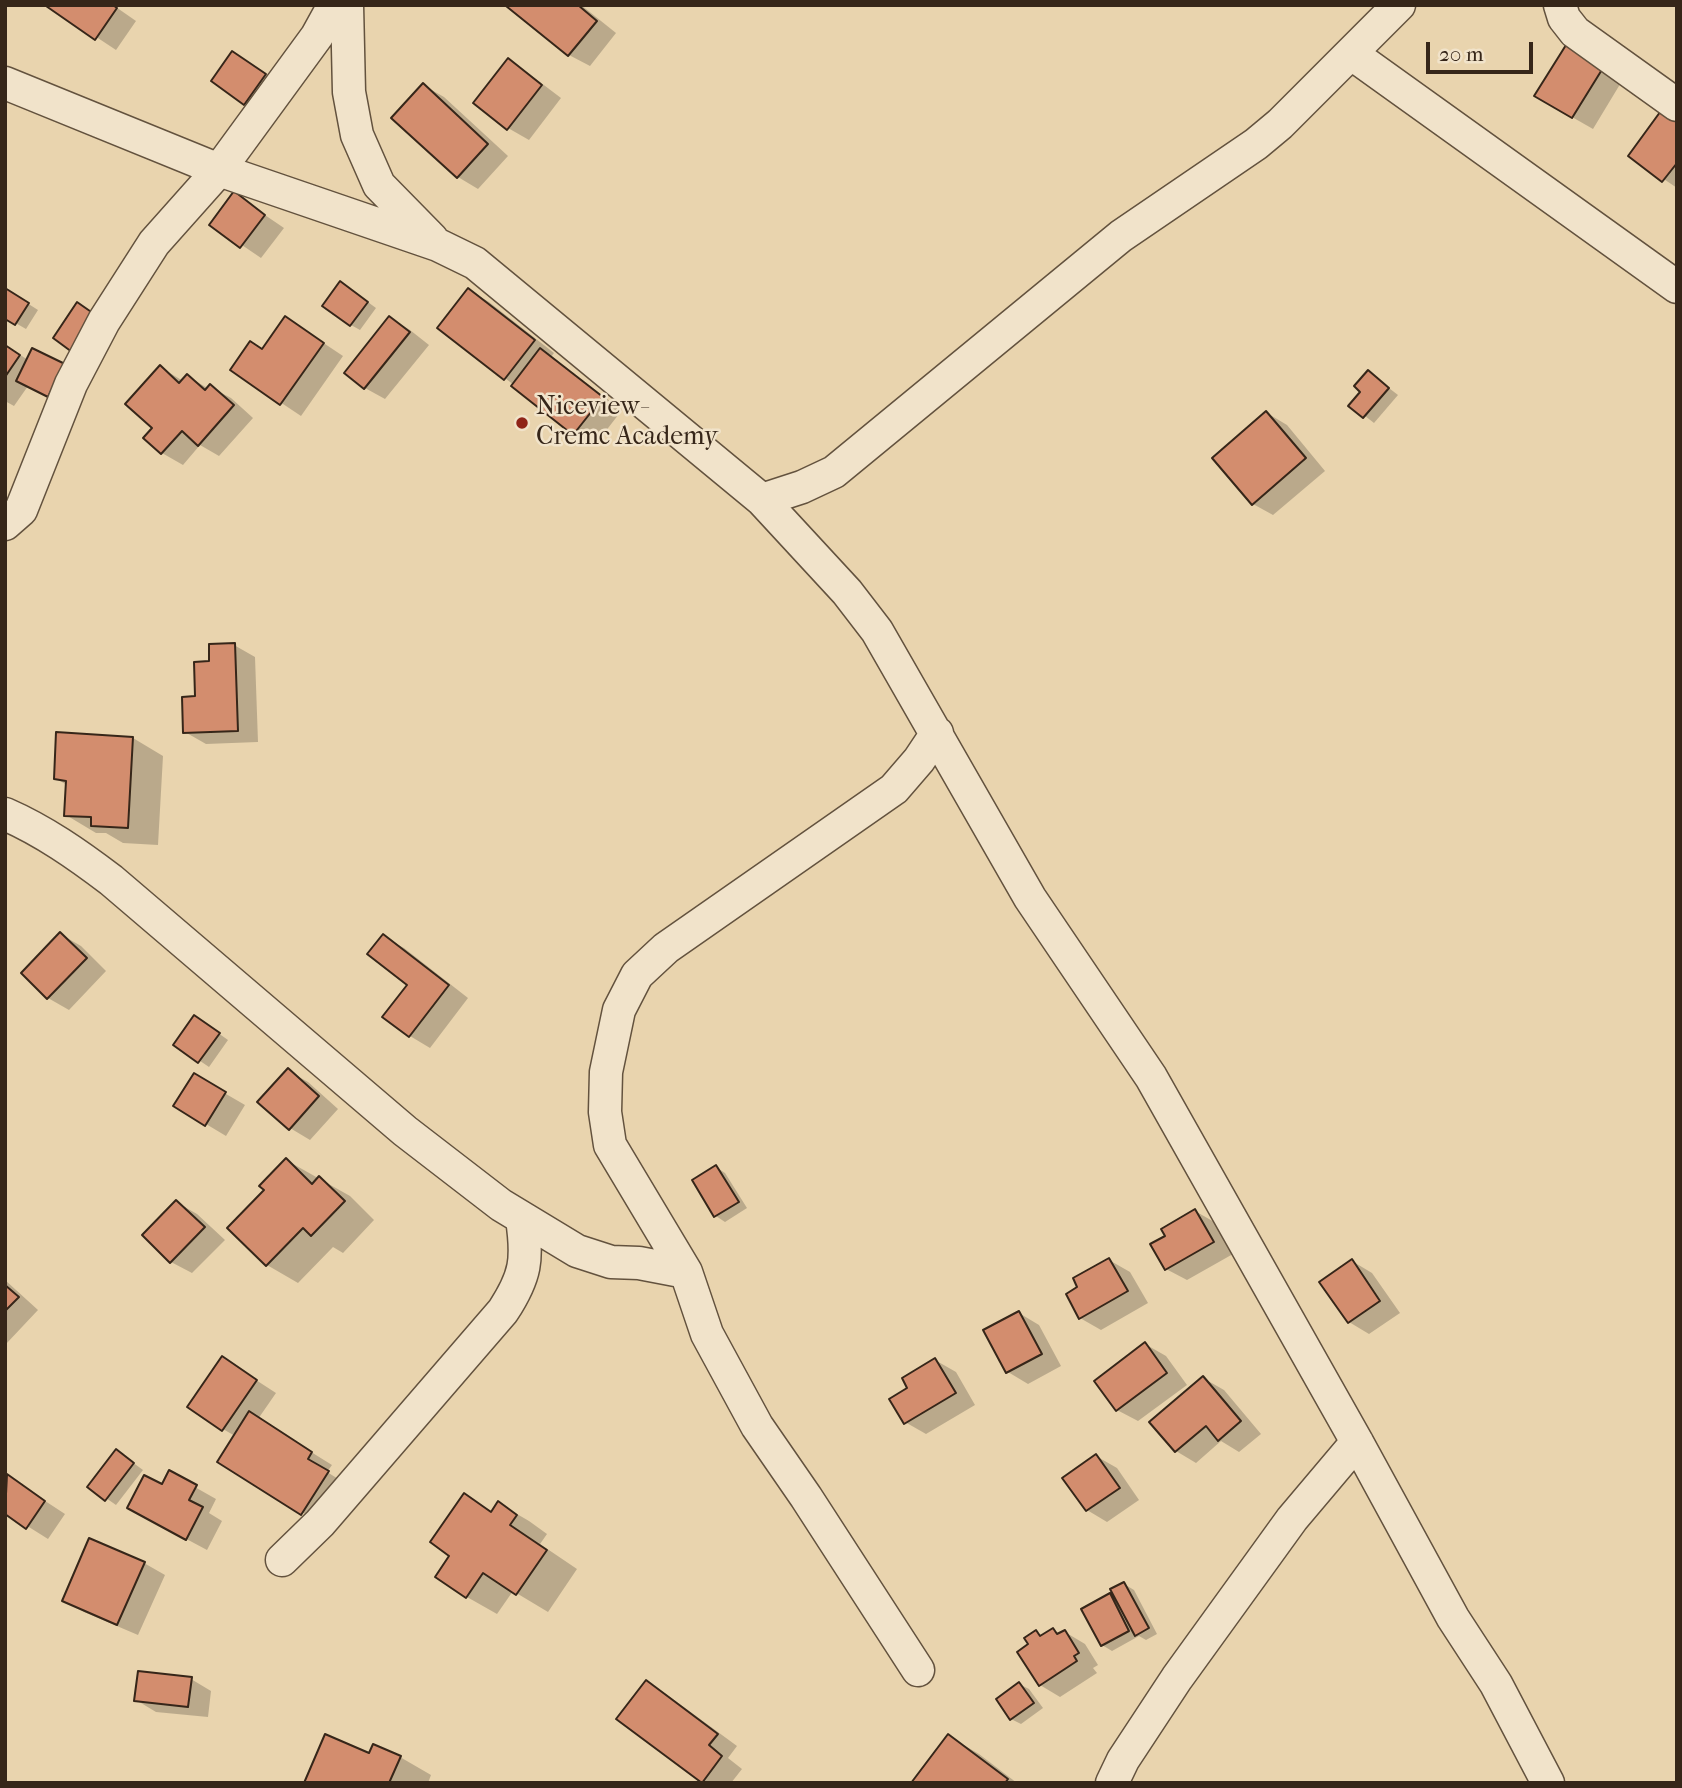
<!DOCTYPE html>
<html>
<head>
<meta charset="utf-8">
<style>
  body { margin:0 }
  #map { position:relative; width:1682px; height:1788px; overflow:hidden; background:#e9d4ae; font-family:"IM FELL French Canon",serif }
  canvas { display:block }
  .frame { position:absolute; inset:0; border:7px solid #362619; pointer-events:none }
  .scale { position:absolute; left:1426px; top:42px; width:107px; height:32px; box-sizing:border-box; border:4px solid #362619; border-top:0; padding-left:9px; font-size:21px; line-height:24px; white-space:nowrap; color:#362619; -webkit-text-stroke:5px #f1e3ca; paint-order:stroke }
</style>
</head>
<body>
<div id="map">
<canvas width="1682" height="1788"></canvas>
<div class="frame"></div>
<div class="scale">20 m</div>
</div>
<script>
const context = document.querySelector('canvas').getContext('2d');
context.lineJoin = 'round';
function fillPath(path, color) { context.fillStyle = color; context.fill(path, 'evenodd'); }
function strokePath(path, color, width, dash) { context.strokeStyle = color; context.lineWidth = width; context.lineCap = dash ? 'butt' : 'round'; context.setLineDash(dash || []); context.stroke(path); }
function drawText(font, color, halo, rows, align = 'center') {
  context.font = font + ' "IM FELL French Canon",serif'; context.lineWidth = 5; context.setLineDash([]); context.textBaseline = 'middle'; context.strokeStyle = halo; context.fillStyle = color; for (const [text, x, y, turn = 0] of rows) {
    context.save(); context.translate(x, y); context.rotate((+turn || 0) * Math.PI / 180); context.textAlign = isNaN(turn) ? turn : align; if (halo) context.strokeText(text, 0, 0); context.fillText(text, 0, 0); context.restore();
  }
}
fillPath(new Path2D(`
  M48,5h65l23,16 -20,29z
  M581,5l35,28 -26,33 -21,-11 -60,-49z
  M233,53l52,34 -20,28 -52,-34z
  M1586,59l36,22 -29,48 -21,-12z
  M508,61l20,12 33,25 -32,42 -21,-12z
  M423,85l21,12 64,59 -30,33 -20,-12z
  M1677,118v70l-47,-32z
  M234,194l50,34 -23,30 -50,-34z
  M5,289l33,21 -12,19 -21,-12z
  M350,289l26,19 -16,22 -9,-5z
  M469,290l20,12 65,51 -3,4 71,53 -27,35 -21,-12 -69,-55z
  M286,318l57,38 -42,60 -69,-46 31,-19z
  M390,318l20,12 19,15 -44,54 -20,-11z
  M5,345l23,15 5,-9 26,50 -31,-15 -14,20 -9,-5z
  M160,367l23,14 4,-5 22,13 1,-2 21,11 22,20 -34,38 -19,-11 -17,20 -21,-12 -17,-15 9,-10z
  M1368,372l30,23 -24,28 -23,-18 12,-14z
  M1267,413l20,12 38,46 -52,44 -20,-11z
  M234,645l21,12 3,85 -52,2 -21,-12 25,-69z
  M133,738l30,18 -5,89 -35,-2 -17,-10h-10l-30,-18 1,-30 -12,-7z
  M60,934l21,12 25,25 -37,39 -21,-12 -25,-25z
  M383,937l21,11 64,50 -38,50 -20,-12v-51z
  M204,1023l24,17 -19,27 -34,-23z
  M288,1071l20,11 30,27 -28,31 -20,-12z
  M214,1087l31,18 -19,31 -20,-12z
  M286,1160l64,36 24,24 -31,33 -10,-6 -35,36 -31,-18z
  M716,1167l9,6 22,35 -22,14 -9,-6 -22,-35z
  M176,1202l21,12 28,26 -33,33 -21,-11 -27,-27z
  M1195,1211l21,12 17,31 -46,26 -21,-11 1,-33z
  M1109,1260l21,12 18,31 -47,27 -21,-12v-30z
  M1352,1261l20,12 28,40 -31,21 -20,-12z
  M5,1280l33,30 -32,34 -1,-1z
  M1019,1313l20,12 22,41 -33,18 -20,-12z
  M1145,1344l21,12 21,29 -49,36 -21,-11z
  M222,1358l54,35 -18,26 74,46 -5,7 21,13 -25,40 -104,-64 16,-25 -12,-7z
  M935,1360l21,12 19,33 -49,29 -21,-12 5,-33z
  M1203,1378l21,12 37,44 -22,18 -18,-11 -25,22 -20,-12z
  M117,1451l26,19 -27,35 -26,-18z
  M1096,1456l21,12 22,32 -32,22 -20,-12z
  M170,1473l46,26 -7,14 13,8 -15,29 -58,-31z
  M7,1476l58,38 -17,25 -43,-27v-32z
  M465,1495l28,17 5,-9 31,18 18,13 -7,10 37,25 -29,43 -35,-21 -16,23 -30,-17 -15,-42z
  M144,1563l21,12 -27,60 -54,-23 -20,-12z
  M1124,1584l10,6 23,44 -11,6 -7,-4 -27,15 -10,-6 8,-50 8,5z
  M1053,1630l8,4 4,-2 20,12 13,21 -5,3 4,5 -37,24 -20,-12 -9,-40 5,-13 7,4z
  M191,1679l20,12 -3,26 -52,-5 -20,-12z
  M646,1682l20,12 71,52 -9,12 14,11 -11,14h-28l-85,-64z
  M1019,1684l10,5 14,19 -22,16 -10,-5z
  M948,1736l31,18 38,29h-104z
  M370,1755l30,2 31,18 -3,8h-122z`), '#0003');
const building = new Path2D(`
  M113,5l4,3 -22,32 -49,-34z
  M578,5l19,16 -29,35 -62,-50z
  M1566,45l37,23 -31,50 -38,-22z
  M232,51l34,23 -22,31 -33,-24z
  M508,58l34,27 -35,45 -34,-27z
  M423,83l65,61 -31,34 -66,-60z
  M1663,108l14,10v45l-15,19 -34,-26z
  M234,191l31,24 -25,33 -31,-23z
  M340,281l28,21 -18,24 -28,-20z
  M5,288l24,15 -14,22 -10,-6z
  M468,288l67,52 -31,40 -67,-52z
  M77,302l20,14 -25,36 -19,-14z
  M285,316l39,27 -44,62 -50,-35 20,-29 12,8z
  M389,316l21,16 -46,57 -20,-16z
  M5,345l15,10 -15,22z
  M32,348l33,16 -17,33 -32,-16z
  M540,348l63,49 -30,38 -62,-49z
  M160,365l19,18 8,-9 18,16 5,-6 24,21 -36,41 -16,-15 -21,23 -18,-16 9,-10 -27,-24z
  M1368,370l21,18 -26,30 -15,-12 12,-14 -6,-6z
  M1266,411l40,47 -54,47 -40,-47z
  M235,643l3,88 -55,2 -1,-36 13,-1 -1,-34 15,-1v-17z
  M56,732l77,5 -5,91 -37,-2v-9l-27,-1 2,-35 -12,-2z
  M60,932l27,26 -40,41 -26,-26z
  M383,934l66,51 -40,52 -27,-20 25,-32 -40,-31z
  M194,1015l26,18 -22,30 -25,-18z
  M288,1068l31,28 -30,34 -32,-28z
  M194,1073l32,19 -21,34 -32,-20z
  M286,1158l26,26 7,-8 26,25 -34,35 -8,-8 -37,38 -39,-38 37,-38 -5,-4z
  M716,1165l23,37 -25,15 -22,-37z
  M176,1200l29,27 -35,36 -28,-28z
  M1195,1209l19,33 -49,28 -15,-26 15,-8 -4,-7z
  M1109,1258l19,33 -49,28 -13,-25 11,-7 -4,-9z
  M1352,1259l28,42 -32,22 -29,-41z
  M5,1285l14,12 -14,14z
  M1019,1311l23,43 -36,19 -23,-43z
  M1145,1342l22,31 -51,38 -22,-30z
  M222,1356l35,24 -35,51 -35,-24z
  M935,1358l21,35 -52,31 -15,-25 18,-11 -5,-10z
  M1203,1376l38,45 -23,20 -12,-15 -31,26 -26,-30z
  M249,1411l63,41 -4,7 21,12 -28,44 -84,-53z
  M116,1449l18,14 -29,38 -18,-14z
  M1096,1454l24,34 -34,23 -24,-33z
  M169,1470l28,15 -8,15 14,7 -17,33 -59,-32 17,-33 18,9z
  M7,1474l38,27 -19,28 -21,-15z
  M464,1493l27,19 7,-11 19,14 -7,10 37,25 -31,45 -33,-22 -17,25 -31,-21 14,-21 -19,-14z
  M89,1538l56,24 -28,63 -55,-24z
  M1124,1582l25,46 -14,8 -25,-47z
  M1110,1593l19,38 -28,15 -20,-37z
  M1053,1628l4,6 8,-4 14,23 -5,3 3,5 -38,25 -22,-34 11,-8 -4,-6 12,-8 4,6z
  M138,1671l54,6 -4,30 -54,-6z
  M646,1680l72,54 -9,11 13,11 -20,27 -86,-64z
  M1019,1682l15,21 -24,17 -14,-21z
  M325,1734l44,19 4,-9 28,12 -12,27h-85z
  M948,1734l60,45 -3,4h-94z`);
fillPath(building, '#d38d6e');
strokePath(building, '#362619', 2);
const minor = new Path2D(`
  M347,5l2,87 8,43 22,50 53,54
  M1560,5l4,13 11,14 102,73
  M1352,54l325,233
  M5,83l214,87 219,75 37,18 287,237 85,92 30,39 153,267 121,179 206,365 96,176 43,66 52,99
  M762,500l40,-13 32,-15 287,-236 135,-92 24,-20 119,-119
  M5,524l16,-14 50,-126 33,-63 50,-78 65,-73 98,-134 17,-31
  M5,814c39,17 73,41 106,66l294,251 96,74 76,46 34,11 28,1 47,9
  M282,1560l38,-37 183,-212c23,-35 25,-52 19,-92
  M918,1670l-112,-173 -49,-71 -50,-92 -21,-62 -76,-127 -5,-33 1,-40 13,-62 18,-35 29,-27 228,-159 25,-29 18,-27
  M1112,1783l11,-23 54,-82 115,-159 65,-77`);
strokePath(minor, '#63523e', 35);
strokePath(minor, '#f1e3ca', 32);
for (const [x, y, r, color] of [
  [522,423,7,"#8f2418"]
]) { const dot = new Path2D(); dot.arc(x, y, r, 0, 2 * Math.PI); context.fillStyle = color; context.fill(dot); strokePath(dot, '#f1e3ca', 2.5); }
drawText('26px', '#362619', '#f1e3ca', [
  ["Niceview-",536,408],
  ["Cremc Academy",536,438]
], 'left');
</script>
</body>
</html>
